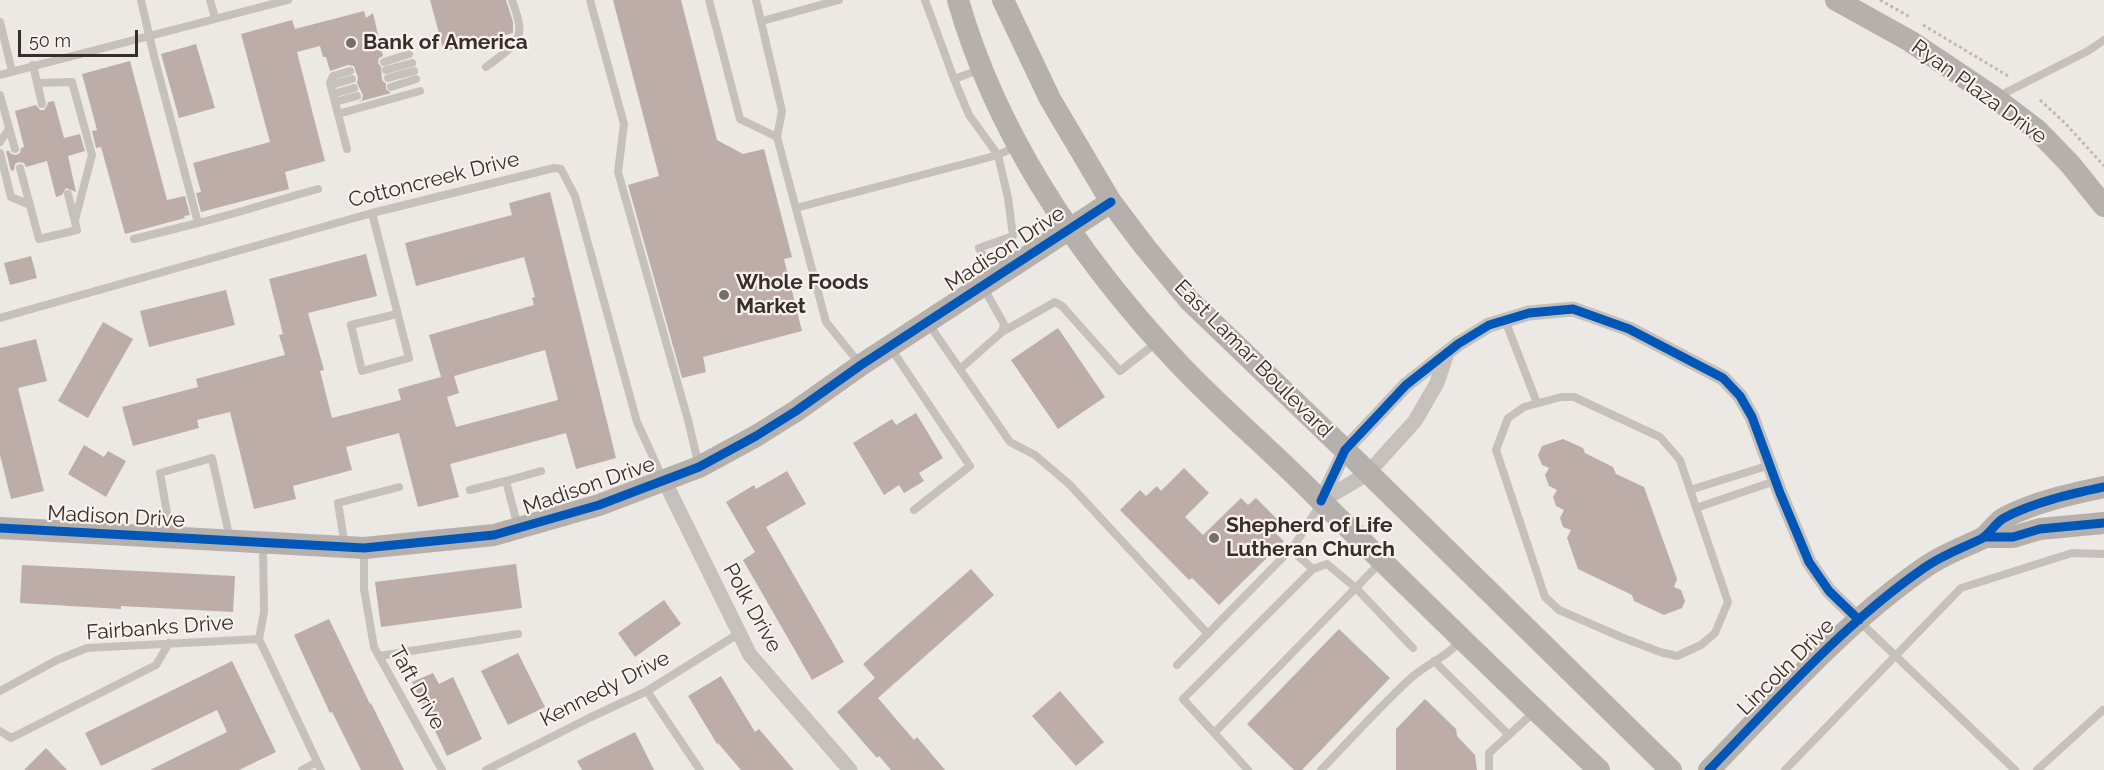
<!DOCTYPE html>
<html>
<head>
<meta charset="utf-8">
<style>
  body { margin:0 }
  #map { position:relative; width:2104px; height:770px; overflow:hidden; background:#ece8e4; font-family:Raleway,sans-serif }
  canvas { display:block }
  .scale { position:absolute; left:18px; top:30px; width:120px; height:27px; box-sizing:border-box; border:3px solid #372d2b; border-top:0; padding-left:8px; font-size:18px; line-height:21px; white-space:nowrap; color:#372d2b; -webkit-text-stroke:4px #f8f1ec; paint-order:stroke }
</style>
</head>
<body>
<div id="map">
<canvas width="2104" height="770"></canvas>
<div class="scale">50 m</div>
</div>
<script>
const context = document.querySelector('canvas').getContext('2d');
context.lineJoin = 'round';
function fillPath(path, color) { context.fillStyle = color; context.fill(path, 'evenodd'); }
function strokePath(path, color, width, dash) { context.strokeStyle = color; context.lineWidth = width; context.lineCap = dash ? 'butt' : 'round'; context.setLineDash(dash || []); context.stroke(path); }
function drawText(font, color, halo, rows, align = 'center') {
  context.font = font + ' Raleway,sans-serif'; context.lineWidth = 4.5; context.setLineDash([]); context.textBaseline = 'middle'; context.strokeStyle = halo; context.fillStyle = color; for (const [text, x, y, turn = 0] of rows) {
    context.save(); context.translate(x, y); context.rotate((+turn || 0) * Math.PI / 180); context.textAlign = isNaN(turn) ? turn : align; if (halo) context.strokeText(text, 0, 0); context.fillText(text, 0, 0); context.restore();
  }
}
fillPath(new Path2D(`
  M430,0h76l7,22v11l-69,19z
  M613,0h68l36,140 26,14 21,-5 28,108 -8,2 18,72 -99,26 3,15 -24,6 -54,-193 31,-9z
  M364,11l2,7 7,-5 10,43 -4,2 -1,5 3,4 1,13 4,4v5l5,4 -33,9 4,-2 1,-5 -6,-12 1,-5 -4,-12 -6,-1 -18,6 -4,-14h-3l-3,-11 -23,6 28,109 -40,11 4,17 -88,23 -5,-19 5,-1 -8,-29 77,-21 -29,-108 51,-14 3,9z
  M196,44l19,64 -36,10 -18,-64z
  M130,61l37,139 18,-4 5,19 -6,1 1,2 -60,16 -24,-87 -5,1 -4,-17 5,-1 -15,-56z
  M54,101l10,37 16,-4 5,17 -17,5 8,36 -10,-4 -4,7 -6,2 -9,-36 -21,6 -2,-4 -5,-1 -4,2 -1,6 -3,1 -5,-20h3l2,3 5,1 4,-2 1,-5 3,-1 -9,-36 21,-6 4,5h4l3,-4 1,-4z
  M550,192l66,266 -40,11 -10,-36 -116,31 9,33 -41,10 -19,-74 -53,14 6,23 -59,16 3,13 -42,10 -24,-97 -33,8 2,8 -66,18 -11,-39 76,-20 -2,-8 89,-24 -6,-20 4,-1 -14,-55 97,-25 11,42 -69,17 16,57 -4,1 12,47 69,-18 -3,-11 43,-12 -12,-42 105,-30 -2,-7 3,-1 -11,-40 -108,29 -11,-43 107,-28 -3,-12zM545,350l13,50 -102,27 -9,-30 12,-4 -5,-17z
  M31,256l6,22 -27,7 -6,-22z
  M226,290l9,35 -86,22 -9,-36z
  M103,322l30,17 -45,79 -30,-17z
  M1058,328l47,69 -47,32 -47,-69z
  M36,339l11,42 -29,7 26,103 -33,8 -11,-44v-107z
  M916,413l27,45 -24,15 5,8 -20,12 -5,-8 -15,10 -31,-52 39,-24 4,6z
  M1563,439l20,9 2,5 28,14 3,7 28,13 33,92 -3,8 7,3 4,11 -3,7 -18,7 -30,-14 -2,-6 -54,-26 -11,-31 4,-8 -8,-3 -3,-9 4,-8 -8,-4 -3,-9 4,-7 -8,-4 -4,-11 4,-7 -7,-3 -4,-10 4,-9z
  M84,445l20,12 4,-6 18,10 -20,36 -38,-23z
  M1184,468l25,25 -24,24 18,18 38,-37 7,7 8,-7 25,25 -8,8 11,10 -65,64 -27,-27 -3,2 -69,-70 20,-20 6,6 11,-10 4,5z
  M787,471l19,33 -40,23 78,135 -32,18 -69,-120 12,-8 -29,-50 28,-17 2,4z
  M516,564l6,44 -141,19 -6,-45z
  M22,565l213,11 -2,36 -112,-6v3l-101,-6z
  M971,569l23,26 -116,103 36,42 3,-3 28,33h-54l-12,-14 -2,2 -40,-46 38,-34 -12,-14z
  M664,600l17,24 -46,33 -17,-24z
  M329,619l41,85 1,-1 33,67h-43l-29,-58 -2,1 -36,-78z
  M1339,629l51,49 -88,92h-8l-47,-46z
  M518,653l27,54 -37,18 -27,-54z
  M232,661l44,91 -37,18h-89l77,-38 -10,-22 -116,56 -16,-33z
  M433,673l6,11 14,-7 29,62 -35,17 -35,-74z
  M721,676l34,56 4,-3 35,41h-53l-23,-27 -1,1 -29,-48z
  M1060,691l44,51 -28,24 -44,-50z
  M1425,699l31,30 1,7 18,19 2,15h-81v-41z
  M635,732l19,38h-72l-5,-9z
  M46,748l21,22h-43z`), '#beaca8');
strokePath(new Path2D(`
  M1880,0l30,17
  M1923,25l87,52
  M2040,100l25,23 39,43`), '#bfb8b5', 3, [3, 3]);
strokePath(new Path2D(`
  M210,0l5,18
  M590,0l34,124 -6,48 70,248 11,46
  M709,0l31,119 37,18 49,185 34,42
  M756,0l26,111 -5,26
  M925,0l29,79
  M762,21l77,-21
  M0,22l12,49
  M384,62l25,-8
  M33,65l9,39
  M486,67c10,-8 31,-20 33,-34 2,-10 -4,-23 -7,-33
  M386,70l26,-7
  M979,70l-25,9 15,36 29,40 10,43 5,38 -34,12 14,26
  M0,75l288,-75
  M388,78l26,-7
  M37,83l35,-1 20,73 -17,65
  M331,85l21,-6
  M391,87l25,-8
  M333,94l21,-6
  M0,95l15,54
  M1999,96l89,-45 16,-11
  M335,102l22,-6
  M338,114l82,-23
  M0,142l9,-13
  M347,149l-17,-66 3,-7 17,-5
  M0,153l11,44 19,8
  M20,168l19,71 38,-9 -9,-36
  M796,208l202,-53 19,-9
  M372,213l37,145 -47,13 -11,-46 46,-11
  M198,223c41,-10 79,-23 120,-34
  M134,239l64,-16 -44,-167 -13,-56
  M0,318l372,-105 182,-45 7,1 14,27 62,226 26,57
  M1505,320l32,83
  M928,323l82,119 25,13 34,29 139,150
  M1002,332l53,-30 7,4 58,65 36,-28
  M890,347l80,119 -56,44
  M960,369l42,-37 2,-8 -21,-37
  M1561,397h13l86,40 20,23 48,142 -13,31 -14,12 -24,11 -17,-4 -39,-15 -62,-27 -14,-13 -49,-147 12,-32 16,-11z
  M506,481l35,-10
  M470,490l36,-9 12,46
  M1690,490l80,-25
  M1696,508l79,-27
  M171,536l-11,-63 52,-15 18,81
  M263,546l1,66 -5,27 62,131
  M345,546l-7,-43 61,-16
  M1290,549l23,20
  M364,550v39l10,58 68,123
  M1860,622l155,148
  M379,656l139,-22
  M1434,661l75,74
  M1177,665l117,-119 27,-43
  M0,691l57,-31 30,-12 172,-9
  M647,691l53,79
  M0,731l11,7 145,-73 13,-22
  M1214,733l167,-171
  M302,770l15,-8
  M486,770l105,-53 56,-26 91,-57
  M1248,770l-65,-71 130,-130 14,-5 29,24 57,60
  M1321,770c30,-31 59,-64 91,-93 16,-14 35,-20 48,-36
  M1489,770v-17l44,-40
  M1785,770l176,-182 111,-35 32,1
  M2037,770l66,-60 1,1`), '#c6c0bc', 8);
strokePath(new Path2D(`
  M664,480l86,175 100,115
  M1321,501l24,-51 61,-65 52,-41 31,-19 40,-12 44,-4 56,20 94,49 17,18 12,21 28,76 29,69 20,29 30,29
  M1321,501l46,-27 48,-53 22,-38 10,-30`), '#c6c0bc', 15);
strokePath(new Path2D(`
  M958,0c40,140 124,261 223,366 41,43 87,82 129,124 95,94 191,188 289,280
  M1003,0l47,99 61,103 34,45 44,53 156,150 326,320
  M1836,0l74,41 85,57 42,32 33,34 34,42
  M0,528l364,20 130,-13 105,-30 100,-38 57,-31 40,-25 65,-46 250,-163
  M1984,537h29l27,-8 64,-6
  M1709,770c68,-70 134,-146 215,-202 18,-13 38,-20 57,-29 9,-5 14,-16 23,-21 30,-16 67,-24 100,-31`), '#b6b0ad', 22);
strokePath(new Path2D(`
  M1321,501l24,-51 61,-65 52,-41 31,-19 40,-12 44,-4 56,20 94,49 17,18 12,21 28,76 29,69 20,29 30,29
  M0,528l364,20 130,-13 105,-30 100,-38 57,-31 40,-25 65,-46 250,-163
  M1984,537h29l27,-8 64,-6
  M1709,770c68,-70 134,-146 215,-202 18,-13 38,-20 57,-29 9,-5 14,-16 23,-21 30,-16 67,-24 100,-31`), '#0057b8', 9);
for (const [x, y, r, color] of [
  [351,43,6,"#766e6c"],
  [724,295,6,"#766e6c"],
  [1214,538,6,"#766e6c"]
]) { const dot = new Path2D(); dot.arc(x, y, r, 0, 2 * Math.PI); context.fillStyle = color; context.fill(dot); strokePath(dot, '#f8f1ec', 2); }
drawText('bold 21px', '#372d2b', '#f8f1ec', [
  ["Bank of America",363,43],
  ["Whole Foods",736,283],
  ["Market",736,307],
  ["Shepherd of Life",1226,526],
  ["Lutheran Church",1226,550]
], 'left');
drawText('21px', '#372d2b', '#f8f1ec', [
  ["Ryan Plaza Drive",1979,92,36],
  ["Cottoncreek Drive",434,180,-14],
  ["Madison Drive",1005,249,-33],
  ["East Lamar Boulevard",1253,359,45],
  ["Madison Drive",589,486,-19],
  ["Madison Drive",116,517,3],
  ["Polk Drive",752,608,61],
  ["Fairbanks Drive",160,628,-4],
  ["Lincoln Drive",1786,667,-45],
  ["Taft Drive",417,688,61],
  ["Kennedy Drive",605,689,-27]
]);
</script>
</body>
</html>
